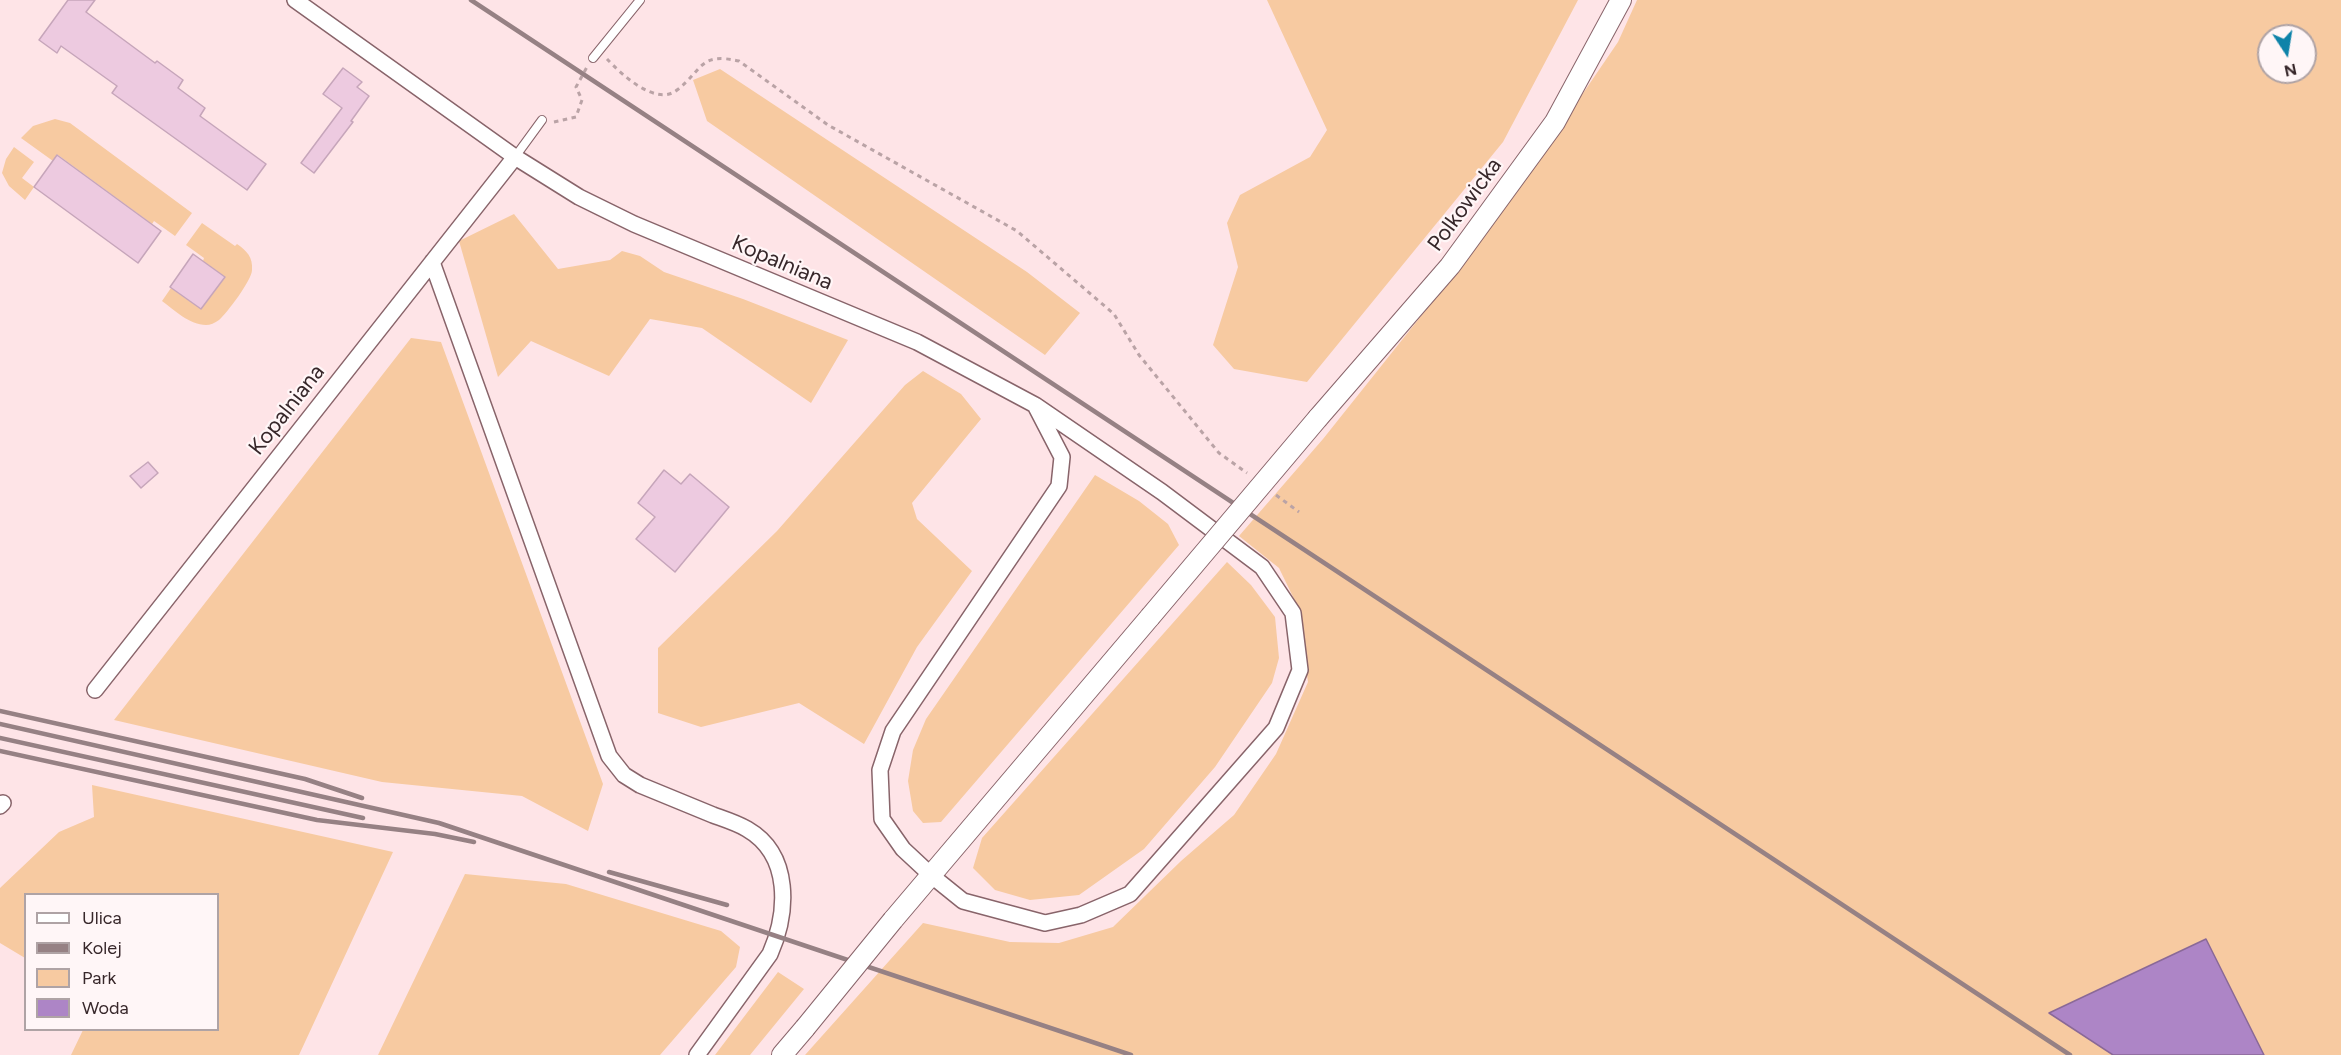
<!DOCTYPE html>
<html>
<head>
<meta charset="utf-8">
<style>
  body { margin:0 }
  #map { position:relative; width:2341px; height:1055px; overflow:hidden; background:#fee4e7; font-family:Figtree,sans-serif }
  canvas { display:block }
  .legend { position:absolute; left:24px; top:893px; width:195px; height:138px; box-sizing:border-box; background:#fff6f7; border:2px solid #afa3a5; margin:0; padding:8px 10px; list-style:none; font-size:18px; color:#37272a }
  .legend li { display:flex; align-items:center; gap:12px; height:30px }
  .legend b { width:30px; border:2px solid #afa3a5 }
  .north { position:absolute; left:2257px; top:24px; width:60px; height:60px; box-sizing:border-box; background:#fff6f7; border:2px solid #afa3a5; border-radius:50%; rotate:168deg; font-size:16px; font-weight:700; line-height:24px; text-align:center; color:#37272a }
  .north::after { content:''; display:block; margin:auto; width:21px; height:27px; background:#0e83a9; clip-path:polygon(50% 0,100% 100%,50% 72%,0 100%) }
</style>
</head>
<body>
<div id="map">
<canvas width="2341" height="1055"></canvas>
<ul class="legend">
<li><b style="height:8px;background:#fff"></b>Ulica</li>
<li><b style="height:8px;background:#968184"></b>Kolej</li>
<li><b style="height:16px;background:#f7caa1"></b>Park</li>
<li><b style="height:16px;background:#ad85c6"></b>Woda</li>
</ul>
<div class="north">N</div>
</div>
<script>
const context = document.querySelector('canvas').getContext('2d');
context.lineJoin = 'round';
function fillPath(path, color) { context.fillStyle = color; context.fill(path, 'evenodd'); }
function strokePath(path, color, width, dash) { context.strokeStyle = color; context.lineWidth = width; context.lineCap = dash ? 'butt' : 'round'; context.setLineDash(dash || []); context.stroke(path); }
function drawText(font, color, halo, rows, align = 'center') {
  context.font = font + ' Figtree,sans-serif'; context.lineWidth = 4.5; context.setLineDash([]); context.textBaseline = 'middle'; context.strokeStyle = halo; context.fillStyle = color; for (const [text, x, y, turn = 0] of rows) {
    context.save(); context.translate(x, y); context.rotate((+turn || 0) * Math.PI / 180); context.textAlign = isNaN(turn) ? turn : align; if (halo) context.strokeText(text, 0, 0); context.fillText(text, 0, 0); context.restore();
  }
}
fillPath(new Path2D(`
  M1267,0h311l-75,142 -196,240 -73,-13 -21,-24 25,-78 -11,-44 13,-28 70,-38 17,-27z
  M1637,0h704v1055h-1536l118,-132 87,19 49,1 54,-16 68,-66 53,-46 42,-61 32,-72 -12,-79 -17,-35 -40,-32 84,-97 122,-153 87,-118 86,-126zM2269,36h36v36h-36z
  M720,69l307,203 53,41 -35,42 -338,-234 -14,-41z
  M55,119l15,4 122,90 -17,23 -21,-15 -2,3 -94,-69 -5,6 -32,-23 12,-12z
  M14,147l20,15 -12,16 12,9 -9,13 -16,-14 -7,-13 4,-14z
  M514,214l44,55 52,-9 12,-9 18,5 24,16 79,27 105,41 -37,63 -109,-75 -52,-9 -41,57 -78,-35 -33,36 -39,-136z
  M202,223l33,23 2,-2c10,7 16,13 15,26 0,10 -25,43 -33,50 -4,3 -9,5 -13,5 -16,0 -32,-15 -44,-24l9,-13 30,21 24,-32 -22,-16 1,-3 -18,-13z
  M411,338l30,4 162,442 -15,47 -66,-35 -140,-14 -268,-62z
  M923,371l38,23 20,25 -69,84 5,16 55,52 -55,76 -53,97 -65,-41 -98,24 -43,-14v-65l119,-117 128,-146z
  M1095,475l44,26 29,23 11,21 -238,277 -18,1 -10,-12 -5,-30 5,-31 13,-31z
  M1227,562l24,23 24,32 4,41 -7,25 -57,84 -71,82 -65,46 -49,5 -35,-10 -22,-22 9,-30z
  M92,785l301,67 -94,203h-228l12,-25h135v-136h-192l-1,64 -25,-15v-55l59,-56 35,-15z
  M465,874l101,10 155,47 19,16 -4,20 -76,88h-282z
  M778,972l26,17 -54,66h-35z`), '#f7caa1');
const water = new Path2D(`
  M2206,939l58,116h-151l-64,-42z`);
fillPath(water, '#ad85c6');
strokePath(water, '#8a6997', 1.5);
const building = new Path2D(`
  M68,0h27l-9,12 69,51 2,-2 26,19 -5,8 27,20 -5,8 66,48 -19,26 -135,-97 5,-7 -56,-40 -4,7 -18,-13z
  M343,68l19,14 -5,5 12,9 -18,25 2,1 -39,51 -13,-10 41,-55 -19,-14z
  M57,155l104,76 -23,32 -104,-76z
  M193,254l32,23 -24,32 -31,-22z
  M148,462l10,11 -17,15 -11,-12z
  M664,470l17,14 9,-10 39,33 -54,65 -39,-33 19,-22 -17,-14z`);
fillPath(building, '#edcae0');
strokePath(building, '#c6a5ba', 1.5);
const service = new Path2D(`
  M593,58l47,-58
  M515,157l27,-37`);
const minor = new Path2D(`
  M295,0l220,157 64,40 55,27 283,118 118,63 127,87 100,75 31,46 7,57 -24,58 -146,166 -49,21 -36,8 -82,-22 -31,-25 -29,-27 -21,-30 -2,-49 13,-39 166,-245 3,-29 -27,-52
  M432,262l177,494 15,19 16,10c24,10 49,20 73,30 11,4 24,8 34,14 45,26 41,84 23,125l-73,101
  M95,690l420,-533
  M0,806l3,-3`);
const secondary = new Path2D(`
  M1318,418l132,-152 105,-144 66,-122
  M893,920l257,-303
  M782,1055l23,-27`);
strokePath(service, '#88646a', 10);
strokePath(minor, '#88646a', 18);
strokePath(secondary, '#88646a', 22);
strokePath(new Path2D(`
  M607,59c14,15 49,48 70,31 26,-20 22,-38 62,-29l89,64 189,106 97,83 25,41 80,98 28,20
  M554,122l22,-5 6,-17 -6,-13 11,-20
  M1276,495l23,17`), '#baa3a6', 3, [4.5, 4.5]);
strokePath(service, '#fff', 8);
strokePath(minor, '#fff', 15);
strokePath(secondary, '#fff', 20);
strokePath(new Path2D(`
  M471,0l1599,1055
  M0,711l305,68 57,19
  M0,724l439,99 692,232
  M0,738l363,80
  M0,751l317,69 118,14 39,8
  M609,872l118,33`), '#968184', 4.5);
const secondaryBridge = new Path2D(`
  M1150,617l168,-199
  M805,1028l88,-108`);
strokePath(secondaryBridge, '#88646a', 22, []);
strokePath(secondaryBridge, '#fff', 20);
drawText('22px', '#37272a', '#fff6f7', [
  ["Polkowicka",1465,205,-54],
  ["Kopalniana",782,263,23],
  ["Kopalniana",287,410,-52]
]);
</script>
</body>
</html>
